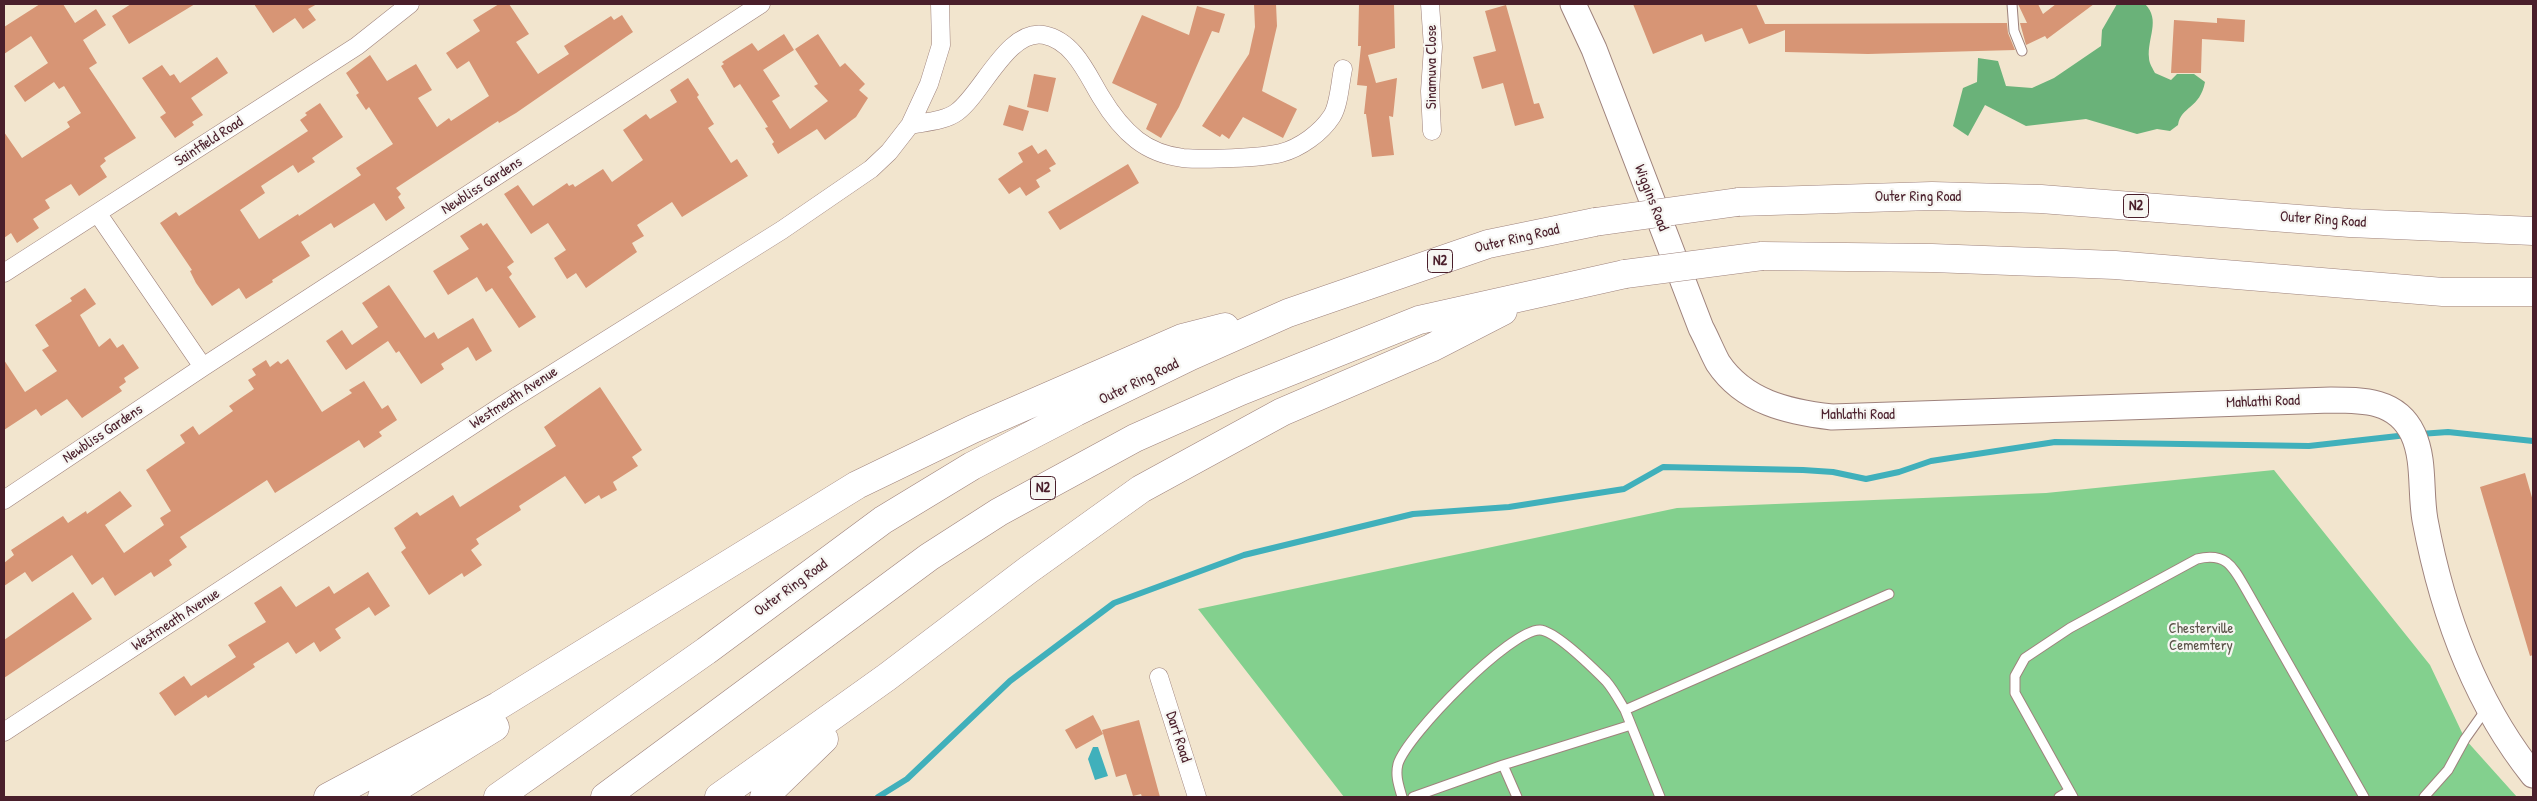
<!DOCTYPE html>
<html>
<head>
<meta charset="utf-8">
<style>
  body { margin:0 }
  #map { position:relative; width:2537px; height:801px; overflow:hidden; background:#f2e5ce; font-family:"Patrick Hand",sans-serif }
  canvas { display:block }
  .frame { position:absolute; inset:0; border:5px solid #4a1f2b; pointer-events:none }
</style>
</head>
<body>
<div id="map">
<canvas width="2537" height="801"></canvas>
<div class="frame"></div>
</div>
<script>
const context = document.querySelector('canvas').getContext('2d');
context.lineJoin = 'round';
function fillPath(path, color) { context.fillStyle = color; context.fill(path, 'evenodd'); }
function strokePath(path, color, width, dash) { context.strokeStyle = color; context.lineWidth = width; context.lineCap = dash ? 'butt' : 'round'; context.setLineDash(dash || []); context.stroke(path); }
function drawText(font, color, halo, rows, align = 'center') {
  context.font = font + ' "Patrick Hand",sans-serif'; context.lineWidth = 4.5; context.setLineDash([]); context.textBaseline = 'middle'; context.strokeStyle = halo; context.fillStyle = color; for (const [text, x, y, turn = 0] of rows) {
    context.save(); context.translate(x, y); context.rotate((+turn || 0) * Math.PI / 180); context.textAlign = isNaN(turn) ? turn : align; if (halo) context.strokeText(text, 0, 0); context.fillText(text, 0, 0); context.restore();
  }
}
fillPath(new Path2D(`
  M2274,470l156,195 35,74 52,58h-1173l-146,-188 479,-101 369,-15z`), '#83d08e');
fillPath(new Path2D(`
  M2117,4h28c16,16 2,34 4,54 0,5 4,11 6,15l16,7 6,-6h17l11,8c-5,27 -24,24 -27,43l-8,6 -13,-2 -20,5 -51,-15 -60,7 -41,-21 -17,31 -15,-10 10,-38 14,-6 1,-24 20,3 8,25 26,2 22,-10 47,-32 1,-16z`), '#6ab279');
fillPath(new Path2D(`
  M1093,747h5l10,29 -13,4 -7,-21z`), '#40b0bb');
strokePath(new Path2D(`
  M2420,434l28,-2 85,9
  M878,797l29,-18 103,-98 104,-78 130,-48 169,-41 96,-7 115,-18 39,-22 140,3 30,2 33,7 33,-7 32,-11 124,-19 254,4 98,-11`), '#40b0bb', 6);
fillPath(new Path2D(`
  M40,4h23l12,19 21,-14 10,16 -23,15 14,23 -8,5 47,70 -32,20 2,3 -6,5 7,11 -28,19 -8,-12 -26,16 5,8 -17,11 6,9 -22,15 -6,-10 -7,5v-106l18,26 48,-31 -3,-5 14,-9 -17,-27 -5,3 -5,-7 -29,20 -11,-16 34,-23 -17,-27 -27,18v-27z
  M131,4h64l-66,40 -17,-28z
  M254,4h63l-9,5 8,11 -13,9 -8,-11 -22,15z
  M499,4h10l20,30 -13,8 22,32 31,-20 -5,-8 47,-30 3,4 8,-5 11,17 -117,81 -17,10 -1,-2 -102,67 5,6 -3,3 7,11 -19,13 -12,-18 -40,25 -3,-5 -30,19 9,14 -38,24 1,2 -27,17 -7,-11 -27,18 -16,-23 -6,-12 2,-1 -32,-47 16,-11 3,4 129,-85 -8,-11 7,-5 -2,-2 15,-10 23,34 -31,21 3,4 -17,11 -5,-8 -32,21 4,7 -25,17 19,29 39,-25 1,2 62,-41 -5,-7 37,-24 -24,-37 -3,3 -10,-15 3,-2 -13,-20 24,-18 17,26 29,-17 16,26 -14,8 19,29 12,-9 2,3 38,-25 -20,-35 -12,8 -11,-16 34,-22 -7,-11z
  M1254,4h22l1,22 -15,65 35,18 -14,29 -40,-21 -14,22 -7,-5 -2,3 -18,-11 47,-72 6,-27z
  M1359,4h35l1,44 -27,7 8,28 21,-5 -4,39 -4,-1 5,39 -22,2 -6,-43h-2l3,-28 -10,-1 4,-39h-3z
  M1633,4h123l9,20 242,-1 1,10 7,17 -147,4 -83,-2v-22l-36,14 -7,-16 -37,14 -3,-8 -49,20z
  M2018,4h20l5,10 13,-10h38l-47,35 -2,-3 -19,9 -6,-22h7z
  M1506,5l28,99 5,-1 5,15 -29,8 -12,-43 -21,6 -9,-32 23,-6 -11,-40z
  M1197,6l28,8 -6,19 -7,-2 -33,76 -18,31 -15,-9 11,-25 -45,-21 30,-68 47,20z
  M2217,18l28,2 -1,22 -42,-3 -1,34h-30l3,-53 43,3z
  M784,34l10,16 -31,20 17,26 -8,5 18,28 38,-28 -14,-15 4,-2 -23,-35 23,-15 22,33 5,-4 20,21 -6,6 9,8 -12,19 -31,23 -8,-11 -39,25 -6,-10 2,-2 -9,-14 3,-1 -28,-43 -6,4 -13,-22 3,-2 -2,-2 30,-19 6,8z
  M217,57l11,16 -37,25 12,17 -11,7 2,3 -19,13 -15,-21 6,-4 -24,-35 20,-13 8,11 4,-2 6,9z
  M1034,74l22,4 -8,34 -21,-5z
  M688,78l11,17 -2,2 17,27 -6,4 23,35 6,-4 11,17 -66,41 -10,-15 -35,23 7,11 -12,7 5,9 -51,36 -10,-15 -9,6 -13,-21 12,-8 -18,-27 -17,11 -27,-40 14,-9 15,21 34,-23 2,3 4,-2 2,3 28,-18 9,13 31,-22 -20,-30 23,-16 4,5 27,-17 -7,-12z
  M1009,105l20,6 -6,20 -20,-6z
  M1032,145l6,9 8,-5 10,15 -7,4 2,3 -15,9 4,7 -14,9 -6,-9 -11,7 -11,-15 25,-17 -5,-9z
  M1128,164l11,19 -79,47 -12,-18z
  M481,223l2,3 4,-3 27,39 -7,5 5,7 -3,3 27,40 -17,11 -27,-40 -6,4 -9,-15 -29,18 -15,-24 36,-22 -9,-13z
  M389,285l36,53 9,-6 4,7 35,-21 19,33 -16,10 -8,-14 -27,17 3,5 -23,15 -22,-33 -3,2 -8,-12 -42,29 -20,-29 16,-11 10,15 26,-18 -16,-24z
  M85,288l11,16 -16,11 19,32 11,-9 7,10 6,-4 16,24 -15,10 2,4 -7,5 3,4 -40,27 -15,-19 -26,17 -5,-7 -32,21v-70l21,32 32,-21 -15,-21 7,-4 -14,-21 37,-24 -2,-3z
  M288,359l34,53 30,-19 -3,-3 15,-9 18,28 6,-4 9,15 -18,12 3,4 -18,12 -5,-8 -84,53 -8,-13 -87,57 7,10 -18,13 3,5 -18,12 -3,-5 -36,24 -12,-19 -11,8 -20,-30 -40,27 -7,-10 -21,14v-23l10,-8 -3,-5 52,-34 5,7 18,-12 1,3 33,-23 12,15 -27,19 19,28 40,-28 -4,-7 11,-7 -25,-41 39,-27 -5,-8 13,-9 6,9 34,-24 -4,-5 25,-17 -6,-9 8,-5 -4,-6 14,-9 4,7 8,-6 3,3z
  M600,387l42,63 -10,7 6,9 -25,16 4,8 -16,9 -2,-4 -14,9 -20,-28 -46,30 2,4 -45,29 3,5 -8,6 11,15 -18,12 -2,-4 -33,22 -28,-43 5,-4 -12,-20 23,-16 3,4 33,-21 7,12 96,-61 -12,-19z
  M2525,473l8,28v154l-3,1 -50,-169z
  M368,572l22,34 -15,10 -6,-9 -34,22 6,9 -21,14 -6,-10 -18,12 -8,-12 -35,22 2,3 -47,31 -2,-3 -31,21 -16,-23 25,-17 7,10 45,-29 -8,-12 38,-23 -12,-19 27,-17 15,21 33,-21 5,8z
  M73,592l19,27 -88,59v-38z
  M1093,715l10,19 -27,15 -11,-19z
  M1139,720l21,77h-18l-1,-3 -8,2 -7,-22 -10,3 -14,-47z`), '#d79575');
const lane = new Path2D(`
  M2012,4l2,27 8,20
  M1503,765l14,32
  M1402,797c-3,-11 -7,-21 -4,-33 9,-29 113,-135 142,-134 16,1 54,39 66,51 7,8 13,19 19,29
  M1413,797l90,-32 128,-40
  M1660,797l-35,-87 264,-116
  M2059,797l10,-6
  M2073,797l-58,-104v-17l10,-18 45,-30 127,-69c30,-7 36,8 50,32l117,206
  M2424,797l24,-27 17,-31 22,-31`);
const street = new Path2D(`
  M1430,4l3,43 -3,44 2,40
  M910,125c15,-3 35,-4 47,-13 25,-18 51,-84 87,-77 30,6 43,39 57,62 9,15 22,32 36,43 13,10 30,16 46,18 20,2 78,0 98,-5 19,-5 40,-20 51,-37 7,-11 8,-33 11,-47
  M98,214l105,153
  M4,273l353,-227 53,-42
  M4,500l199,-133 558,-363
  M1159,677l38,120
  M4,732l502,-329 276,-173 89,-61 18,-17 21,-27 19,-41 12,-39 -1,-41`);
const secondary = new Path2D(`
  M1573,4l21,45 107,279c6,11 11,24 17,35 26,39 70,49 114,54l499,-17c32,0 66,0 82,34 12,26 7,58 12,86 17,91 49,181 108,255`);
const highway = new Path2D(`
  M1738,202l194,-6 109,3 309,24 183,8
  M1762,256l170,2 183,7 328,27h90
  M328,797l170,-91 359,-221 116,-56 209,-91 43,-11
  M382,797l113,-70
  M498,797l208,-146 177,-131 89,-54 104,-54 115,-56 97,-43 200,-69 107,-22
  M605,797l324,-240 70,-45 136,-74 106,-47 178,-71 206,-46
  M719,797l168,-120 141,-107 113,-81 141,-77 149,-64 72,-37
  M764,797l60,-58`);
strokePath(lane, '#9e827c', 11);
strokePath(street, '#9e827c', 19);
strokePath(secondary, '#9e827c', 27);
strokePath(highway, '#9e827c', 29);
strokePath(lane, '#fff', 9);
strokePath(street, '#fff', 18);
strokePath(secondary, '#fff', 25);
strokePath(highway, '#fff', 28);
const highwayBridge = new Path2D(`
  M1595,222l143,-20
  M1625,274l137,-18`);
strokePath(highwayBridge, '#9e827c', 29, []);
strokePath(highwayBridge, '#fff', 28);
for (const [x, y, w] of [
  [2136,206,25],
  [1440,261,25],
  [1043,488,25]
]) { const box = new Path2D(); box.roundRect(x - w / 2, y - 11.5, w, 23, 4); context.fillStyle = '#f6f6f2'; context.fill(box); strokePath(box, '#4a1f2b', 1); }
drawText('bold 14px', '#4a1f2b', null, [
  ["N2",2136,206],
  ["N2",1440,261],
  ["N2",1043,488]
]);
drawText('15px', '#4a1f2b', '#f6f6f2', [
  ["Sinamuva Close",1432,67,-90],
  ["Saintfield Road",209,142,-33],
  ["Newbliss Gardens",482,186,-33],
  ["Outer Ring Road",1918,197],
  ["Wiggins Road",1651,198,69],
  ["Outer Ring Road",2323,220,4],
  ["Outer Ring Road",1517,239,-13],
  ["Outer Ring Road",1139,382,-26],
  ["Westmeath Avenue",514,398,-33],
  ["Mahlathi Road",2263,402,-2],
  ["Mahlathi Road",1858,415],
  ["Newbliss Gardens",103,434,-34],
  ["Outer Ring Road",791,588,-36],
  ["Westmeath Avenue",176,620,-33],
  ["Dart Road",1178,737,72]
]);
drawText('15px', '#5b5449', '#f6f6f2', [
  ["Chesterville",2201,629],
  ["Cememtery",2201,646]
]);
</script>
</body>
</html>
